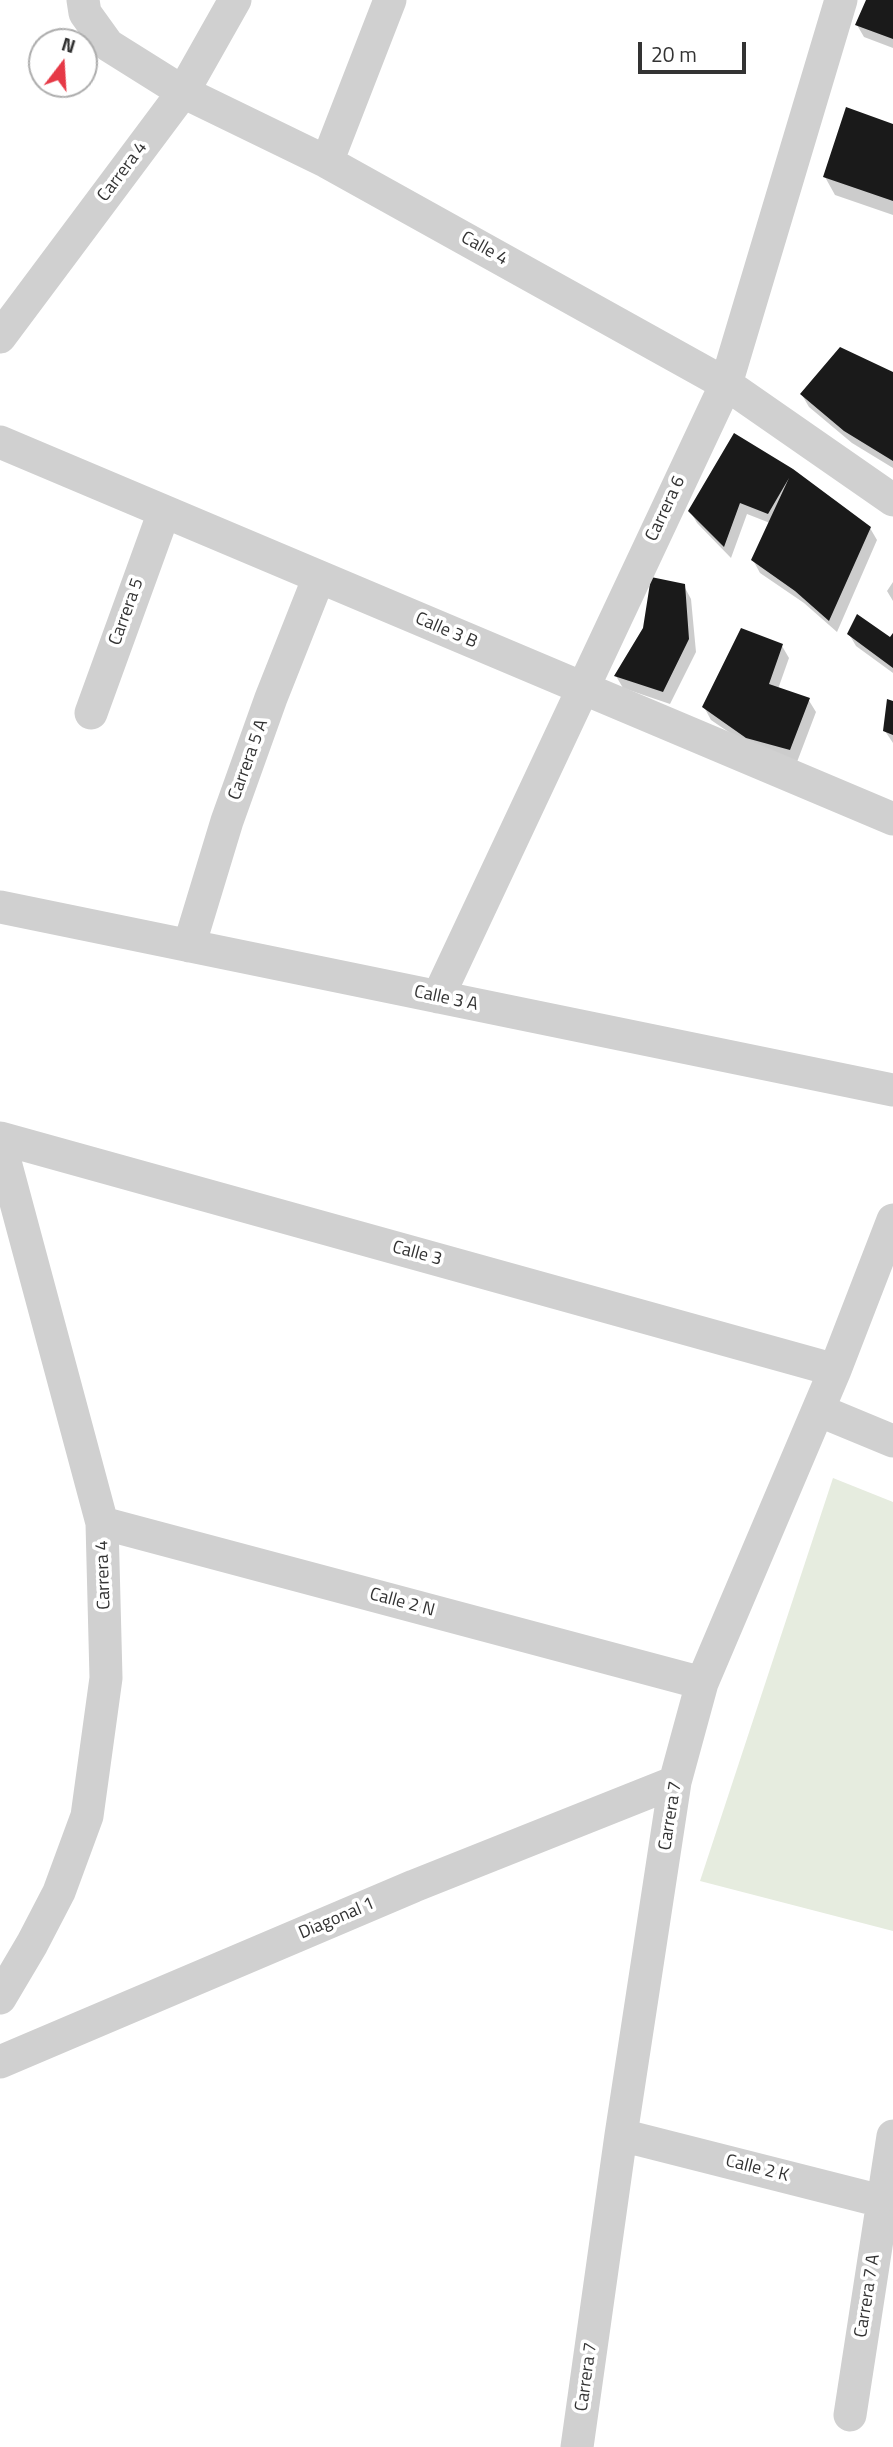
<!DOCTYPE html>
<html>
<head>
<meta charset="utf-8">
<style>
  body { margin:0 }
  #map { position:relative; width:893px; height:2447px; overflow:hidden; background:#fff; font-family:"Titillium Web",sans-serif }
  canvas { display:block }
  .north { position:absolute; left:28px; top:28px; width:70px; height:70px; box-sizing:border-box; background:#fff; border:2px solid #adadad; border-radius:50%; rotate:17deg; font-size:19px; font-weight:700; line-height:28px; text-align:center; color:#333 }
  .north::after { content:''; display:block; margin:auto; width:24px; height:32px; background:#e63946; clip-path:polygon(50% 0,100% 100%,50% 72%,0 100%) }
  .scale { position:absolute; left:638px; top:42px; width:108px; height:32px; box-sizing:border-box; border:4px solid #333; border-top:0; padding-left:9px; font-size:21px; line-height:24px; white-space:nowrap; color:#333; -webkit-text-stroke:5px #fff; paint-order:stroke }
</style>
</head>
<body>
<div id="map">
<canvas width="893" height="2447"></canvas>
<div class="north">N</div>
<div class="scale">20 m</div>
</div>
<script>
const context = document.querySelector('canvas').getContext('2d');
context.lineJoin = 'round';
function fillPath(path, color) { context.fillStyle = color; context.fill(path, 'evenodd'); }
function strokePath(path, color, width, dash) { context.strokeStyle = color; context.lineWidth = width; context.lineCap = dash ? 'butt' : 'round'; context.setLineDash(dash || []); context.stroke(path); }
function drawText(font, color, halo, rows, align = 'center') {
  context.font = font + ' "Titillium Web",sans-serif'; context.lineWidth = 7; context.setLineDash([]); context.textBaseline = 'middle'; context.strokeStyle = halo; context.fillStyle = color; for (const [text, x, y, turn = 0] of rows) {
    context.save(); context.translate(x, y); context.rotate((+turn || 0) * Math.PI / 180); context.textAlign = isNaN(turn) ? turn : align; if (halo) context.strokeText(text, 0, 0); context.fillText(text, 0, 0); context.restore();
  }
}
fillPath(new Path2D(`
  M833,1478l60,24v429l-193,-50z`), '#e6ecdf');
fillPath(new Path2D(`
  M868,0h25v48l-29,-11 -7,-12z
  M893,125v90l-58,-20 -10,-18z
  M893,374v94l-41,-25 -43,-36 -7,-12z
  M792,470l78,58 7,12 -40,92 -33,-29 -44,-30 -7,-13 17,-37 -23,-9 -16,44 -34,-35 -7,-12z
  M893,582v19l-6,-10z
  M684,586l7,13 5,53 -26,52 -47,-16 -7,-12z
  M849,634l42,5 2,-3v37l-37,-27z
  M782,646l7,12 -11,31 30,10 8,13 -19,50 -42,-12 -44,-30 -7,-13z
  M893,703v40l-8,-12z`), '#0003');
fillPath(new Path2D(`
  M866,0h27v39l-38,-14z
  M846,107l47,17v77l-70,-24z
  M840,347l53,25v89l-49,-30 -44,-37z
  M734,433l59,36 78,58 -42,94 -34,-30 -44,-31 38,-82 -21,36 -28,-11 -16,44 -36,-36z
  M651,577l34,7 4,55 -26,53 -49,-16 29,-48z
  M857,614l33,23 3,-4v35l-46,-34z
  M741,628l42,16 -14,40 41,14 -20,52 -44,-12 -44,-31z
  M887,699l6,2v34l-10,-4z`), '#1a1a1a');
strokePath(new Path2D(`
  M83,0l2,13 23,32 75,47 144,70 399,222 167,116
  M327,162l63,-162
  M0,337l183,-245 52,-92
  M0,442l893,377
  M91,713l73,-201
  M0,907l893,183
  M189,946l38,-125 44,-123 48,-121
  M438,997l288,-613 115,-384
  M0,1138l835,232
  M0,1143l102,380 4,155 -19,138 -28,76 -27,52 -32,54
  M818,1410l75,31
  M102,1523l600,160
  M0,2062l414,-176 261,-104
  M621,2135l272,69
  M850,2415l43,-279
  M577,2447l44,-312 54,-353 27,-99 133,-313 58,-150`), '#d0d0d0', 33);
drawText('18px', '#333', '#fff', [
  ["Carrera 4",123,172,-53],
  ["Calle 4",484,249,29],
  ["Carrera 6",666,509,-65],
  ["Carrera 5",127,612,-70],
  ["Calle 3 B",446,631,23],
  ["Carrera 5 A",249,760,-70],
  ["Calle 3 A",446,999,12],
  ["Calle 3",417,1254,15],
  ["Carrera 4",104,1575,-92],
  ["Calle 2 N",402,1603,15],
  ["Carrera 7",671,1816,-81],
  ["Diagonal 1",337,1919,-23],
  ["Calle 2 K",757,2169,14],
  ["Carrera 7 A",868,2296,-81],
  ["Carrera 7",587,2377,-82]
]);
</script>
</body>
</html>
